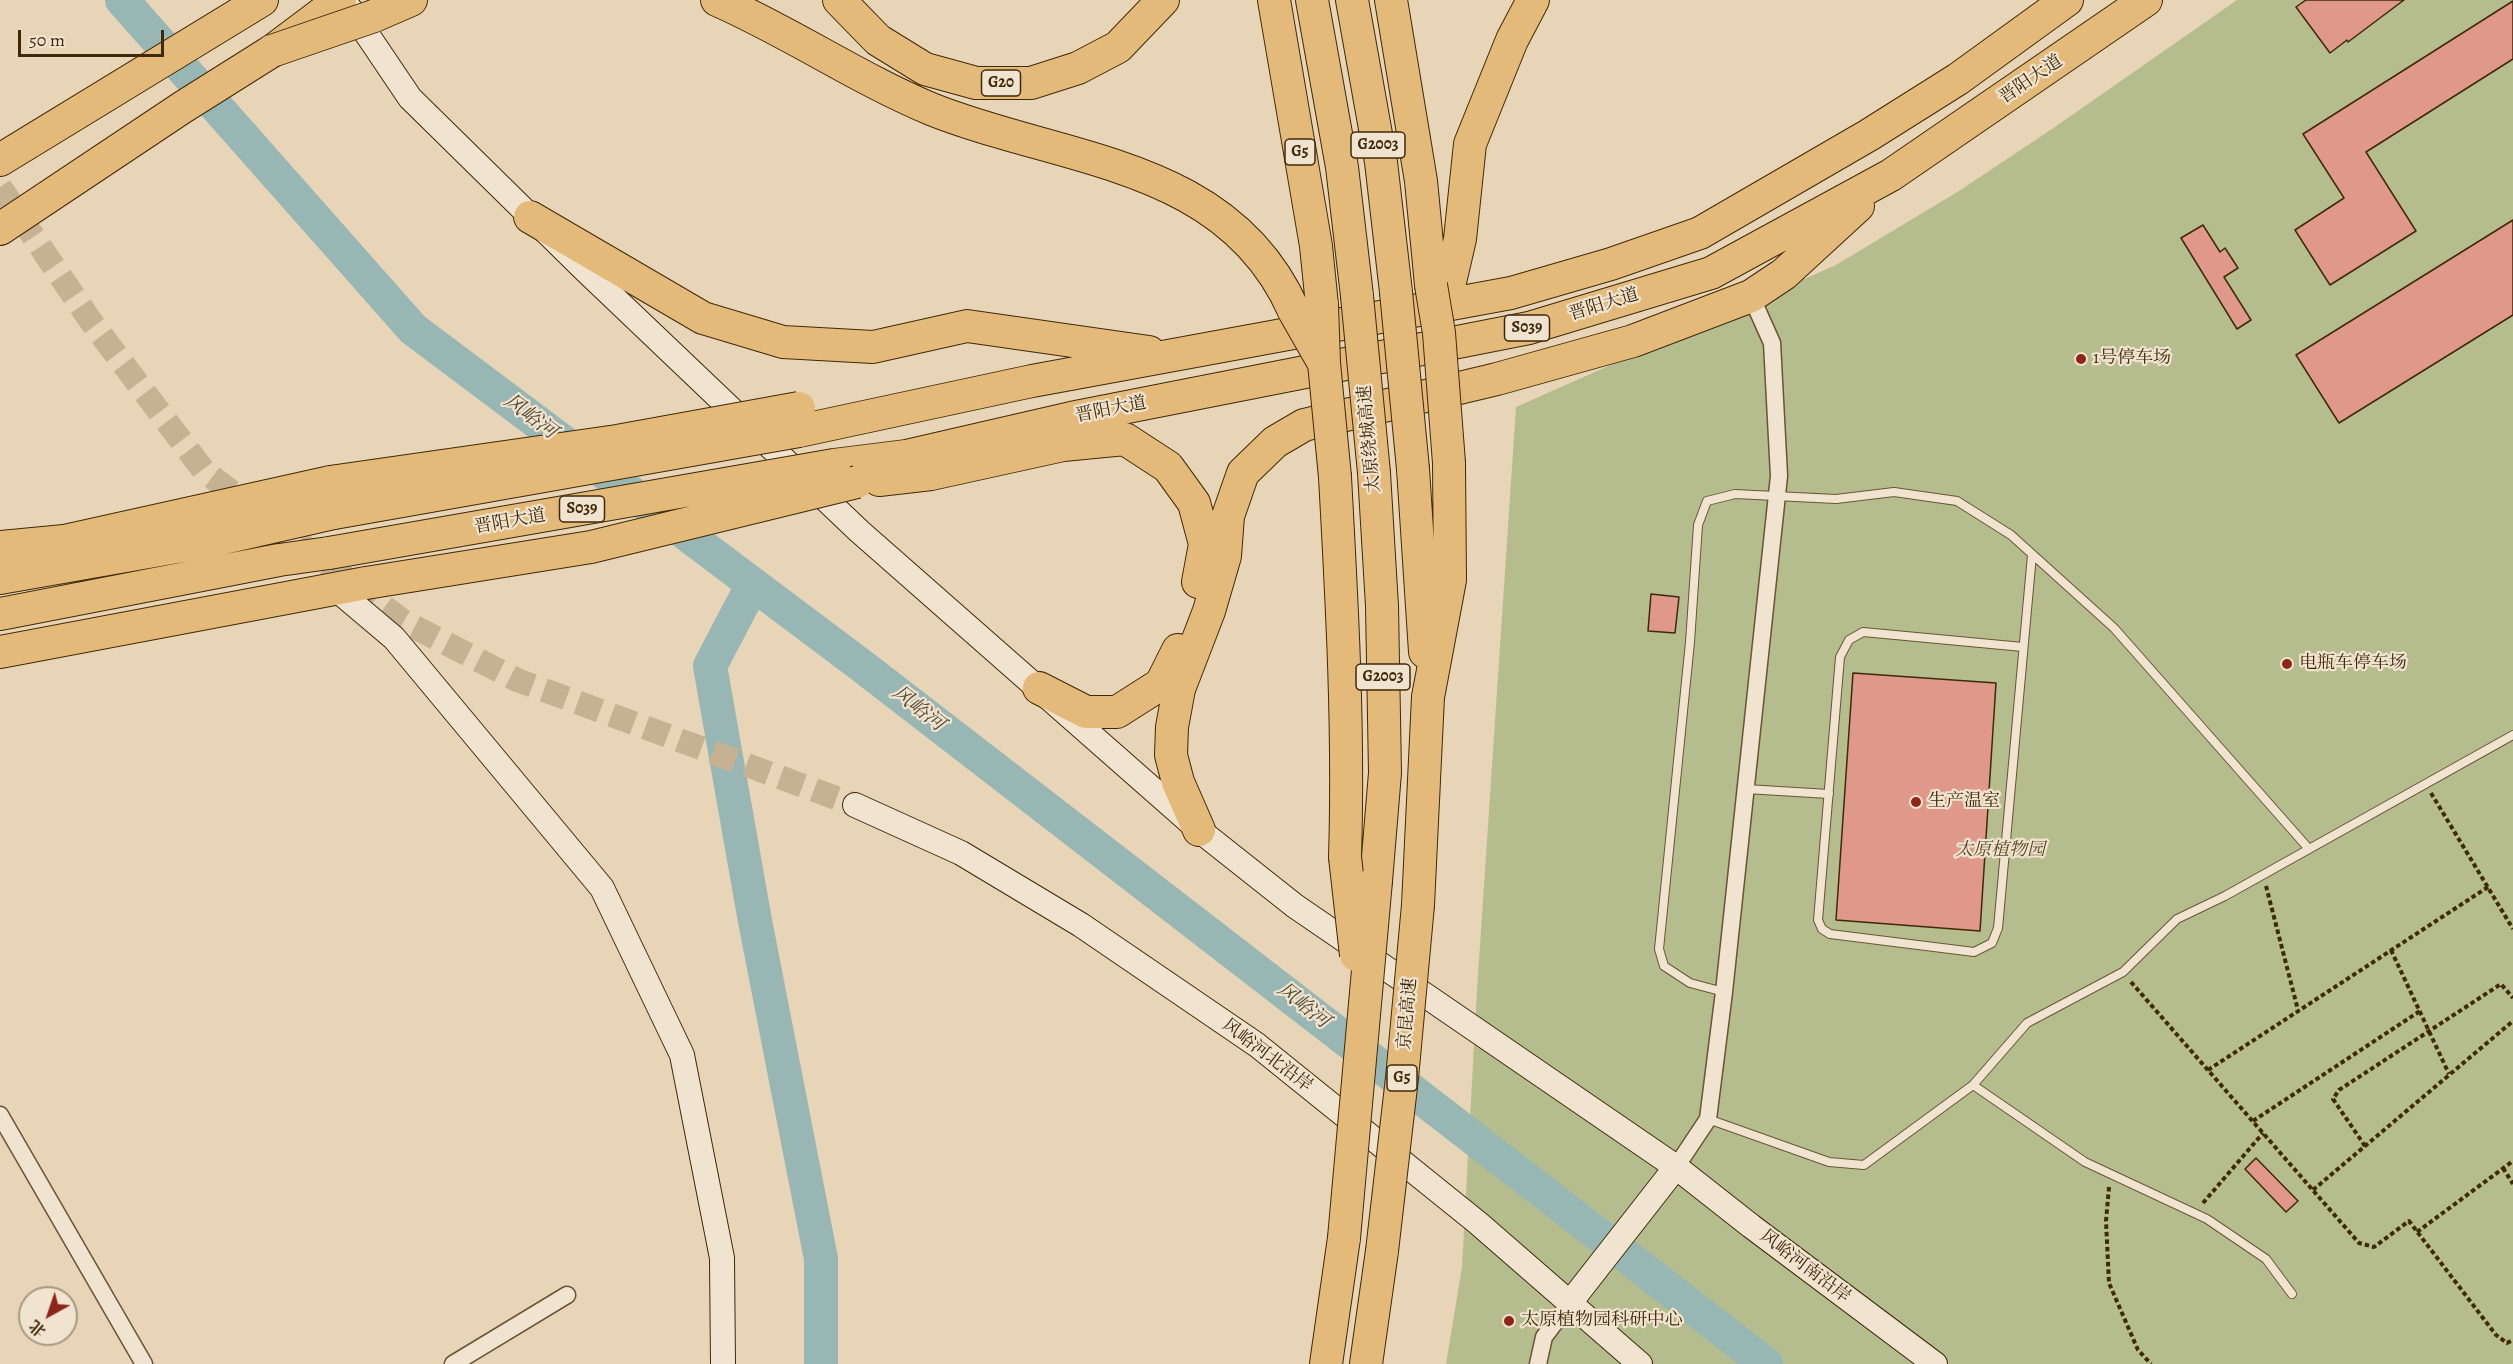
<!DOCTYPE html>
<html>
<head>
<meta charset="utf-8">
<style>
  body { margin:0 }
  #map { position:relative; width:2513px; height:1364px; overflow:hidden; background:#e8d4b6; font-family:Alegreya,"Noto Serif SC",serif }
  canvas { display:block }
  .north { position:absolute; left:18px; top:1286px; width:60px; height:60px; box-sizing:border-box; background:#f0e3d0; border:2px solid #a99980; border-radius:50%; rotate:220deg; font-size:16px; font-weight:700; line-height:24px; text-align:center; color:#3f2908 }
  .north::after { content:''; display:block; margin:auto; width:21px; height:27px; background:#8f2418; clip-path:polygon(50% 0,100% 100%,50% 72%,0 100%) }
  .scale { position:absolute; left:18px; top:30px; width:146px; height:27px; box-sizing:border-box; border:3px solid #3f2908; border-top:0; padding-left:8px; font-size:18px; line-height:21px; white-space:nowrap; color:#3f2908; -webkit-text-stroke:4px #f0e3d0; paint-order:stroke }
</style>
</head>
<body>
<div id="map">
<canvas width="2513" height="1364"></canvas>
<div class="north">北</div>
<div class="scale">50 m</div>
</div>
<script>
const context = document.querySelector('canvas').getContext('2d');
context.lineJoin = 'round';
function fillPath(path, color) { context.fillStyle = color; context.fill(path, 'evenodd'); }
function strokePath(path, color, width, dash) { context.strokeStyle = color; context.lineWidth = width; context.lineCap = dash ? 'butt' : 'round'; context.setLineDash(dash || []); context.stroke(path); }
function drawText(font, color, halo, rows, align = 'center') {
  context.font = font + ' Alegreya,"Noto Serif SC",serif'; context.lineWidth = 4.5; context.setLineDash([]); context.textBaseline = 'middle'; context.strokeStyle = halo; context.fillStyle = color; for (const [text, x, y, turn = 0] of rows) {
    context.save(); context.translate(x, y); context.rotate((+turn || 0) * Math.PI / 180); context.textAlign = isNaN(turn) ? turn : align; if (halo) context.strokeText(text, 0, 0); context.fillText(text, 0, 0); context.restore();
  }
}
fillPath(new Path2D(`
  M2237,0h276v1364h-1067l16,-97 15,-277 39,-583 320,-142 123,-74 93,-62z`), '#b5bd8e');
strokePath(new Path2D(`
  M122,0l291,329 449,337 904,698
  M753,584l-43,82 45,255 66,338v105`), '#98b7b4', 34);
const building = new Path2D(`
  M2306,0h98l-56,42 -1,-2 -17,13 -34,-46z
  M2513,1v58l-147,93 50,79 -86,54 -35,-55 49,-32 -41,-64z
  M2513,220v95l-174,108 -43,-68z
  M2203,225l17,27 5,-4 13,20 -14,9 27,43 -14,9 -56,-91z
  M1651,594l28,3 -4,36 -27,-2z
  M1853,673l143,10 -16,248 -144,-11z
  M2256,1158l42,43 -12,11 -41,-43z`);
fillPath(building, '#e0988a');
strokePath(building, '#3f2908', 1.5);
strokePath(new Path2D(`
  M0,187l90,133 114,151 199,150 114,59 338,125`), '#c6b293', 24, [24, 12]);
const lane = new Path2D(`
  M2023,647l-160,-15 -14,8 -9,17 -22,263 4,9 8,5 144,18 18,-9 6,-15 34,-373
  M1746,789l83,5
  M1724,992l-34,-9 -26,-17 -5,-17 31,-307 8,-117 9,-24 28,-7 101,5 58,-7 63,9 54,34 103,93 195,221
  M1973,1085l112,77 122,57 59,40 26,35
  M1708,1119l121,43 35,3 109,-80 54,-62 96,-51 54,-53 48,-23 288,-161`);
const street = new Path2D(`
  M0,1115l144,249
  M1676,1167l32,-48 16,-127 55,-516 -7,-133 -21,-47
  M453,1364l114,-69
  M1538,1364l6,-27 25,-33`);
const secondary = new Path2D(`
  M350,9l60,89 176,173 273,260 340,299 96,76 381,261 75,59 184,138
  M336,589l58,49 208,250 80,167 40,203 1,106
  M855,805l106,48 120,72 176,120 221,178 162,141
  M1569,1304l107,-137`);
const highway = new Path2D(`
  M717,0c73,32 140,78 214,109 132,53 297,52 363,202
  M839,0l39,40 47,29 51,14h55l47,-15 40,-21 45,-47
  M1274,0l42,246 6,59
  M1312,0l30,167 15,129
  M1352,0l29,162 15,130
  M1391,0l30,181 10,104
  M374,16l37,-16
  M0,160l262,-160
  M530,217l173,101 80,24 90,5 94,-21 182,26
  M0,229l183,-122 89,-56 68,-51
  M1450,282l10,-43 10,-95 42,-104 21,-40
  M799,431l233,-50 479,-88 100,-29 89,-31 169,-98 89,-56 109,-79
  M834,465l72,-9 165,-38 458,-90 182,-55 180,-98 255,-175
  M1413,469l12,183
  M1374,473l8,133 3,167 -9,108
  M1335,477c7,127 14,253 10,380
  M879,480l52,-6 132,-29 62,-6 43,28 26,36 11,41 -7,38
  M0,547l64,-6 266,-59
  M0,578l211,-37 123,-28
  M0,614l279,-54 50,-7
  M0,652l366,-69
  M1039,688l47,24h31l44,-28 17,-34
  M1199,830l-21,-48 -7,-27 1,-28 7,-38 30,-78 16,-55 3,-40 15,-43 32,-31 29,-17 193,-46 136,-38 118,-45 33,-22 74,-68
  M1418,905l10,-208 22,-117 -1,-117
  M1326,1364l18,-126
  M1366,1364l16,-113`);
strokePath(lane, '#695434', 10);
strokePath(street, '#695434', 19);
strokePath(secondary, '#3f2908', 26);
strokePath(highway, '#3f2908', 34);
strokePath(new Path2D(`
  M2431,793l82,136
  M2266,886l32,124
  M2391,950l58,124
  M2131,982l228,261 15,4 35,-26 87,114 11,8 6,-3
  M2208,1070l280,-183
  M2253,1121l167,-110
  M2365,1146l-32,-47 6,-9 162,-106 12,14
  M2503,1168l10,16
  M2109,1187l-3,34 3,62 29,67 13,14
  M2313,1190l200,-169
  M2203,1203l60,-70
  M2417,1232l96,-71`), '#3f2908', 4, [4.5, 3]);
strokePath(lane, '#f0e3d0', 8);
strokePath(street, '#f0e3d0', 16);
strokePath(secondary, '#f0e3d0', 24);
strokePath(highway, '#e4ba7b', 32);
const highwayBridge = new Path2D(`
  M272,51l102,-35
  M1431,285l8,48 10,130
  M1396,292l17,177
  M1357,296l17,177
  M1322,305l2,58 11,114
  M1294,311l28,49
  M330,482l287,-41 182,-33
  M334,513l465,-82
  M329,553l505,-88
  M366,583l225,-36 266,-65
  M1345,857l11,98
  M1344,1238l32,-357
  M1382,1251l20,-173 16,-173`);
strokePath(highwayBridge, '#3f2908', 34, []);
strokePath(highwayBridge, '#e4ba7b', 32);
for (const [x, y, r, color] of [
  [2081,359,6,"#8f2418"],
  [2287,664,6,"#8f2418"],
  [1916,802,6,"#8f2418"],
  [1509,1321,6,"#8f2418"]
]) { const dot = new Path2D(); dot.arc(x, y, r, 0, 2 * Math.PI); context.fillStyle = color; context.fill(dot); strokePath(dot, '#f0e3d0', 2); }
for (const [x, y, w] of [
  [1001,83,39],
  [1378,145,54],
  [1300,152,30],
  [1527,328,45],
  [582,509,45],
  [1383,677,54],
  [1402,1078,30]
]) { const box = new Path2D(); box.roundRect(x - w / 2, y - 13, w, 26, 4.5); context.fillStyle = '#f0e3d0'; context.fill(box); strokePath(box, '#3f2908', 1.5); }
drawText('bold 16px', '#3f2908', null, [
  ["G20",1001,83],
  ["G2003",1378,145],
  ["G5",1300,152],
  ["S039",1527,328],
  ["S039",582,509],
  ["G2003",1383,677],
  ["G5",1402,1078]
]);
drawText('18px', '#3f2908', '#f0e3d0', [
  ["晋阳大道",2031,80,-34],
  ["晋阳大道",1604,305,-17],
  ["晋阳大道",1111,410,-11],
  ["太原绕城高速",1370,439,-95],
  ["晋阳大道",510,522,-10],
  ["京昆高速",1408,1014,-85],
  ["风峪河北沿岸",1267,1056,37],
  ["风峪河南沿岸",1805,1267,37]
]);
drawText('18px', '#3f2908', '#f0e3d0', [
  ["1号停车场",2093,359],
  ["电瓶车停车场",2299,664],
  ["生产温室",1928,802],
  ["太原植物园科研中心",1521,1321]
], 'left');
drawText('italic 18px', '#574723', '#f0e3d0', [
  ["太原植物园",2000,851]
]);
drawText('italic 20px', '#554c33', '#f0e3d0', [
  ["风峪河",530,417,37],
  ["风峪河",918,709,38],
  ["风峪河",1303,1006,38]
]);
</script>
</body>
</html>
